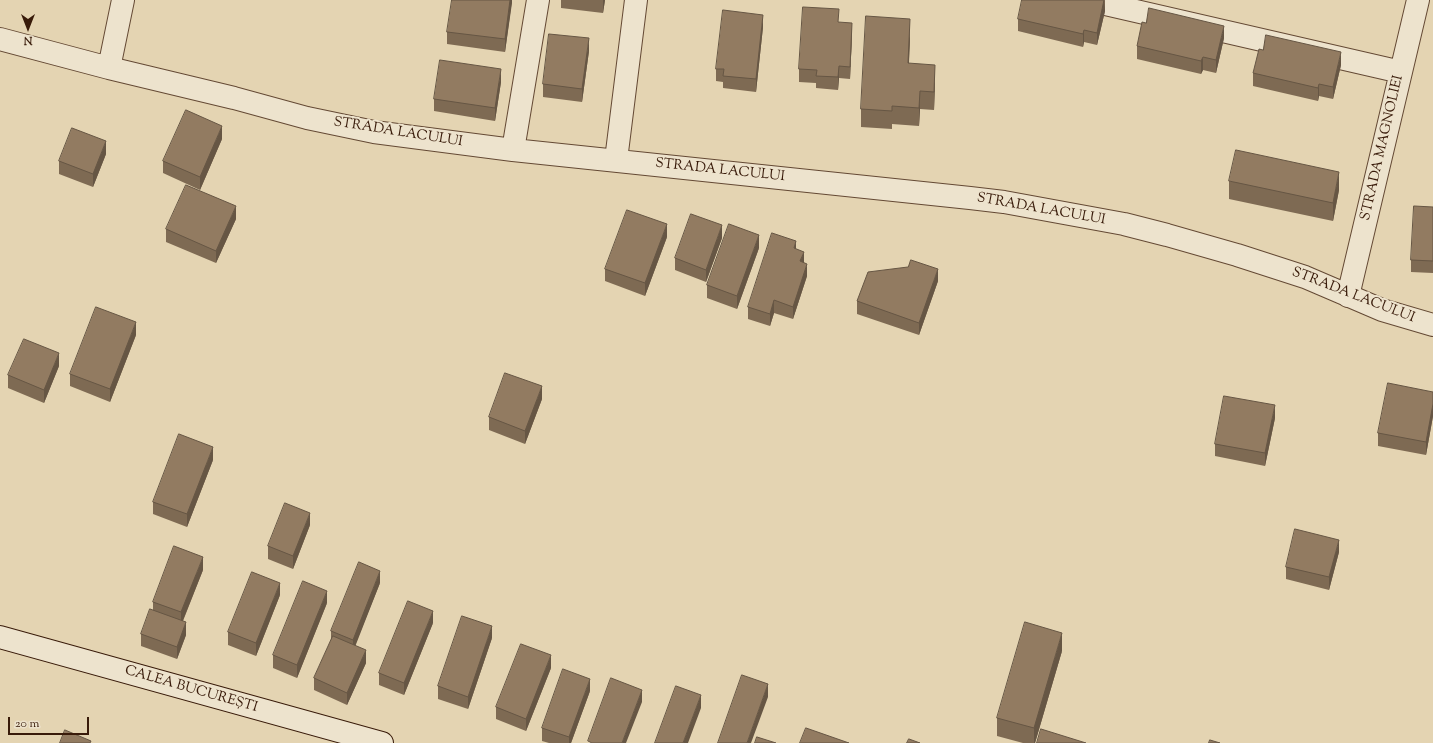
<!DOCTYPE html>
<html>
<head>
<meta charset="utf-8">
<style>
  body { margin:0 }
  #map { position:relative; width:1433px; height:743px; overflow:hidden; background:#e4d4b2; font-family:"Sorts Mill Goudy",serif }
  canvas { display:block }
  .north { position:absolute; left:8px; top:8px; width:40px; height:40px; -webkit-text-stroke:3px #ede3cd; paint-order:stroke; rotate:180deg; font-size:11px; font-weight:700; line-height:16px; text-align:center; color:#391b0a }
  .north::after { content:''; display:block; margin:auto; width:14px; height:18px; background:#391b0a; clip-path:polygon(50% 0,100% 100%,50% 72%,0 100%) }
  .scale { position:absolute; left:8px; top:717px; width:81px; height:18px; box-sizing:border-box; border:2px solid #391b0a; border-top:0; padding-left:5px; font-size:12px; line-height:14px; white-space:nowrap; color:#391b0a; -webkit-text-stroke:3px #ede3cd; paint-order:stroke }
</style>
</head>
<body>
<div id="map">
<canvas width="1433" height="743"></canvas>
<div class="north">N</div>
<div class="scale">20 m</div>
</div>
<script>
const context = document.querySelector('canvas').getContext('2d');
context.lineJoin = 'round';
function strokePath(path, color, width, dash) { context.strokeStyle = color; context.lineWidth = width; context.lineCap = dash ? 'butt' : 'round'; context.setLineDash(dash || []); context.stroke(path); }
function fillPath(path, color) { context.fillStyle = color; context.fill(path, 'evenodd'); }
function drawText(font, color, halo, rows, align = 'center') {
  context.font = font + ' "Sorts Mill Goudy",serif'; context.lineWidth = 4; context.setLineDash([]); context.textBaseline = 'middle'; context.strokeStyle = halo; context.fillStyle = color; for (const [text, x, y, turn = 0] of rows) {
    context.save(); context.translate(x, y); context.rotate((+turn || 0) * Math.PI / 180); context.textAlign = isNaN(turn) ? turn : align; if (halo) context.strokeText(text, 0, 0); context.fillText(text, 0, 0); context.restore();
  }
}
const minor = new Path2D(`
  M1088,0l313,72
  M0,39l109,29 125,30 73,20 67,14 139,18 457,48 34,4 120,22 43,11 70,20 68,22 77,33 51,15
  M109,68l14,-68
  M513,150l25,-150
  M616,160l20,-160
  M1348,296l70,-296`);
const secondary = new Path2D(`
  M0,637l382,106`);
strokePath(minor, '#644934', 24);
strokePath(secondary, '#391b0a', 24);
strokePath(minor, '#ede3cd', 22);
strokePath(secondary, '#ede3cd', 22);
fillPath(new Path2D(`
  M512,0l-7,52 -58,-8v-12z
  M561,0h44l-2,13 -42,-5z
  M1105,0v11l-8,34 -13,-3 -1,5 -65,-16v-12z
  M839,22l13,13 -2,44 -11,-1 -1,12 -22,-2v-5l-17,-1v-13z
  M763,27l-7,65 -33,-4v-6l-7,-1v-12z
  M910,37l-1,26 26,20 -1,27 -14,-1 -1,17 -27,-2v5l-31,-2v-18z
  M1224,38l-8,35 -13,-3 -2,4 -64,-15v-13z
  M589,51l-7,51 -39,-5v-13z
  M1341,65l-8,34 -14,-3 -1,5 -65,-15v-13z
  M501,82l-6,39 -61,-10v-12z
  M222,139l-22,51 -37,-17v-12z
  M106,154l-13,33 -34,-13v-13z
  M1229,181l110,9 -6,31 -104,-22z
  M1433,207v66l-22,-1v-12z
  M236,219l-20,44 -50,-21v-13z
  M667,237l-22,59 -40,-15v-12z
  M722,238l-16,44 -31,-12v-12z
  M759,248l-22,61 -30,-11v-13z
  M796,249l8,14 3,13 -14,43 -19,-6 -4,13 -22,-7v-12z
  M938,281l-19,54 -62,-21v-13z
  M136,335l-26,67 -40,-16v-12z
  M59,366l-15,37 -36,-15v-13z
  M1433,392v24l-7,39 -48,-9v-13z
  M542,399l-17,45 -36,-14v-13z
  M1275,418l-10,48 -50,-10v-12z
  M213,460l-26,67 -34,-13v-12z
  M310,525l-17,44 -25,-10v-13z
  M1339,552l-10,38 -43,-11v-12z
  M203,570l-20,51 3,14 -9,24 -36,-13v-12l12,-24v-8z
  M380,583l-25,62 11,18 -19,42 -33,-15v-12l17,-38v-9z
  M280,595l-24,61 -28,-11v-13z
  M327,603l-30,75 -24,-10v-13z
  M433,623l-29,72 -25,-10v-12z
  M492,638l-24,71 -30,-10v-13z
  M1062,651l-27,92h-12l-26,-7v-18z
  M551,668l-25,63 -30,-12v-12z
  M590,691l-19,52h-22l-7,-2v-13z`), '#7e6a53');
fillPath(new Path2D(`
  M510,0h2v3l-7,49v-13z
  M603,0h2l-2,13z
  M1104,0l1,11 -8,34v-12z
  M763,15v12l-7,65v-13z
  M910,19v18l-2,44v-18z
  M852,23v12l-2,44v-12z
  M1224,26v12l-8,35v-13z
  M1084,30v12l-1,5v-13z
  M589,38v13l-7,51v-13z
  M1341,52v13l-8,34v-12z
  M1203,57v13l-2,4v-13z
  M935,65v18l-1,27v-18z
  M839,66v12l-1,12v-13z
  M501,69v13l-6,39v-13z
  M1319,84v12l-1,5v-13z
  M920,91v18l-1,17v-18z
  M222,126v13l-22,51v-13z
  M106,141v13l-13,33v-13z
  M1339,172v18l-6,31v-18z
  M236,206v13l-20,44v-12z
  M667,224v13l-22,59v-13z
  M722,225v13l-16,44v-12z
  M759,235v13l-22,61v-13z
  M796,241v12l-2,-5z
  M804,252v12l-4,-3z
  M807,264v12l-14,43v-12z
  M938,269v12l-19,54v-12z
  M774,300v13l-4,13v-12z
  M136,322v13l-26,67v-13z
  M59,353v13l-15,37v-13z
  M542,386v13l-17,45v-13z
  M1433,404v12l-7,39v-13z
  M1275,405v13l-10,48v-13z
  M213,447v13l-26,67v-13z
  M310,513v12l-17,44v-13z
  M1339,540v12l-10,38v-13z
  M203,557v13l-22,55v-13z
  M380,571v12l-27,69v-12z
  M280,583v12l-24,61v-13z
  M327,591v12l-30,75v-13z
  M433,611v12l-29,72v-12z
  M186,622v13l-9,24v-12z
  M492,626v12l-24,71v-12z
  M1062,633v18l-27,92h-1v-15z
  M366,650v13l-19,42v-12z
  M551,655v13l-25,63v-12z
  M590,679v12l-19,52h-2v-6z
  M768,684v13l-17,46h-4z
  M642,690v12l-16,41h-4z
  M701,695v13l-13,35h-5z`), '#665644');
const building = new Path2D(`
  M452,0h58l-5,39 -58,-7z
  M1022,0h82l-7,33 -13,-3 -1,4 -65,-15z
  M803,7l36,2 -1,13 14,1 -2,44 -11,-1 -1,11 -22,-1 1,-6 -18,-1z
  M1149,8l75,18 -8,34 -13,-3 -2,4 -64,-15 5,-24 4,1z
  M723,10l40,5 -7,64 -33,-3 1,-7h-8z
  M866,16l44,3 -2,44 27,2 -1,27 -14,-1 -1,17 -27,-2v5l-31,-2z
  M549,34l40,4 -7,51 -39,-5z
  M1266,35l75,17 -8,35 -14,-3 -1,4 -65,-15 6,-24 4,1z
  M440,60l61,9 -6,39 -61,-9z
  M186,110l36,16 -22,51 -37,-16z
  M72,128l34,13 -13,33 -34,-13z
  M1236,150l103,22 -6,31 -104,-22z
  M186,185l50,21 -20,45 -50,-22z
  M1414,206l19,1v54l-22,-1z
  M627,210l40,14 -22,59 -40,-14z
  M691,214l31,11 -16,45 -31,-12z
  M729,224l30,11 -22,61 -30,-11z
  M772,233l24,8 -2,7 10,4 -4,9 7,3 -14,43 -19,-7 -4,14 -22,-7z
  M911,260l27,9 -19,54 -62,-22 11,-29 40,-5z
  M96,307l40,15 -26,67 -40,-15z
  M24,339l35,14 -15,37 -36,-15z
  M505,373l37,13 -17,45 -36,-14z
  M1388,383l45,9v12l-7,38 -48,-9z
  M1224,396l51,9 -10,48 -50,-9z
  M179,434l34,13 -26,67 -34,-12z
  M285,503l25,10 -17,43 -25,-10z
  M1295,529l44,11 -10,37 -43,-10z
  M174,546l29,11 -22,55 -28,-10z
  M359,562l21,9 -27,69 -22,-9z
  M252,572l28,11 -24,60 -28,-11z
  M303,581l24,10 -30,74 -24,-10z
  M408,601l25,10 -29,72 -25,-10z
  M150,609l36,13 -9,25 -36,-13z
  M462,616l30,10 -24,71 -30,-11z
  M1025,622l37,11 -28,95 -37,-10z
  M333,636l33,14 -19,43 -33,-15z
  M521,644l30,11 -25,64 -30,-12z
  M563,669l27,10 -21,58 -27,-9z
  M742,675l26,9 -21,59h-29z
  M611,678l31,12 -20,53h-30l-4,-2z
  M676,686l25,9 -18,48h-28z
  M806,728l43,15h-49z
  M1041,729l45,14h-49z
  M65,730l26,11 -1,2h-30z
  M757,737l19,6h-21z
  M909,739l11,4h-13z
  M1210,740l10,3h-11z`);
fillPath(building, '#927b61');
strokePath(building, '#665644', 1);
drawText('14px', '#391b0a', '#ede3cd', [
  ["STRADA LACULUI",398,133,9],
  ["STRADA MAGNOLIEI",1383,148,-77],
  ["STRADA LACULUI",720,171,6],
  ["STRADA LACULUI",1041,210,10],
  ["STRADA LACULUI",1353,296,21],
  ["CALEA BUCUREȘTI",191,690,16]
]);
</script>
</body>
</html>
